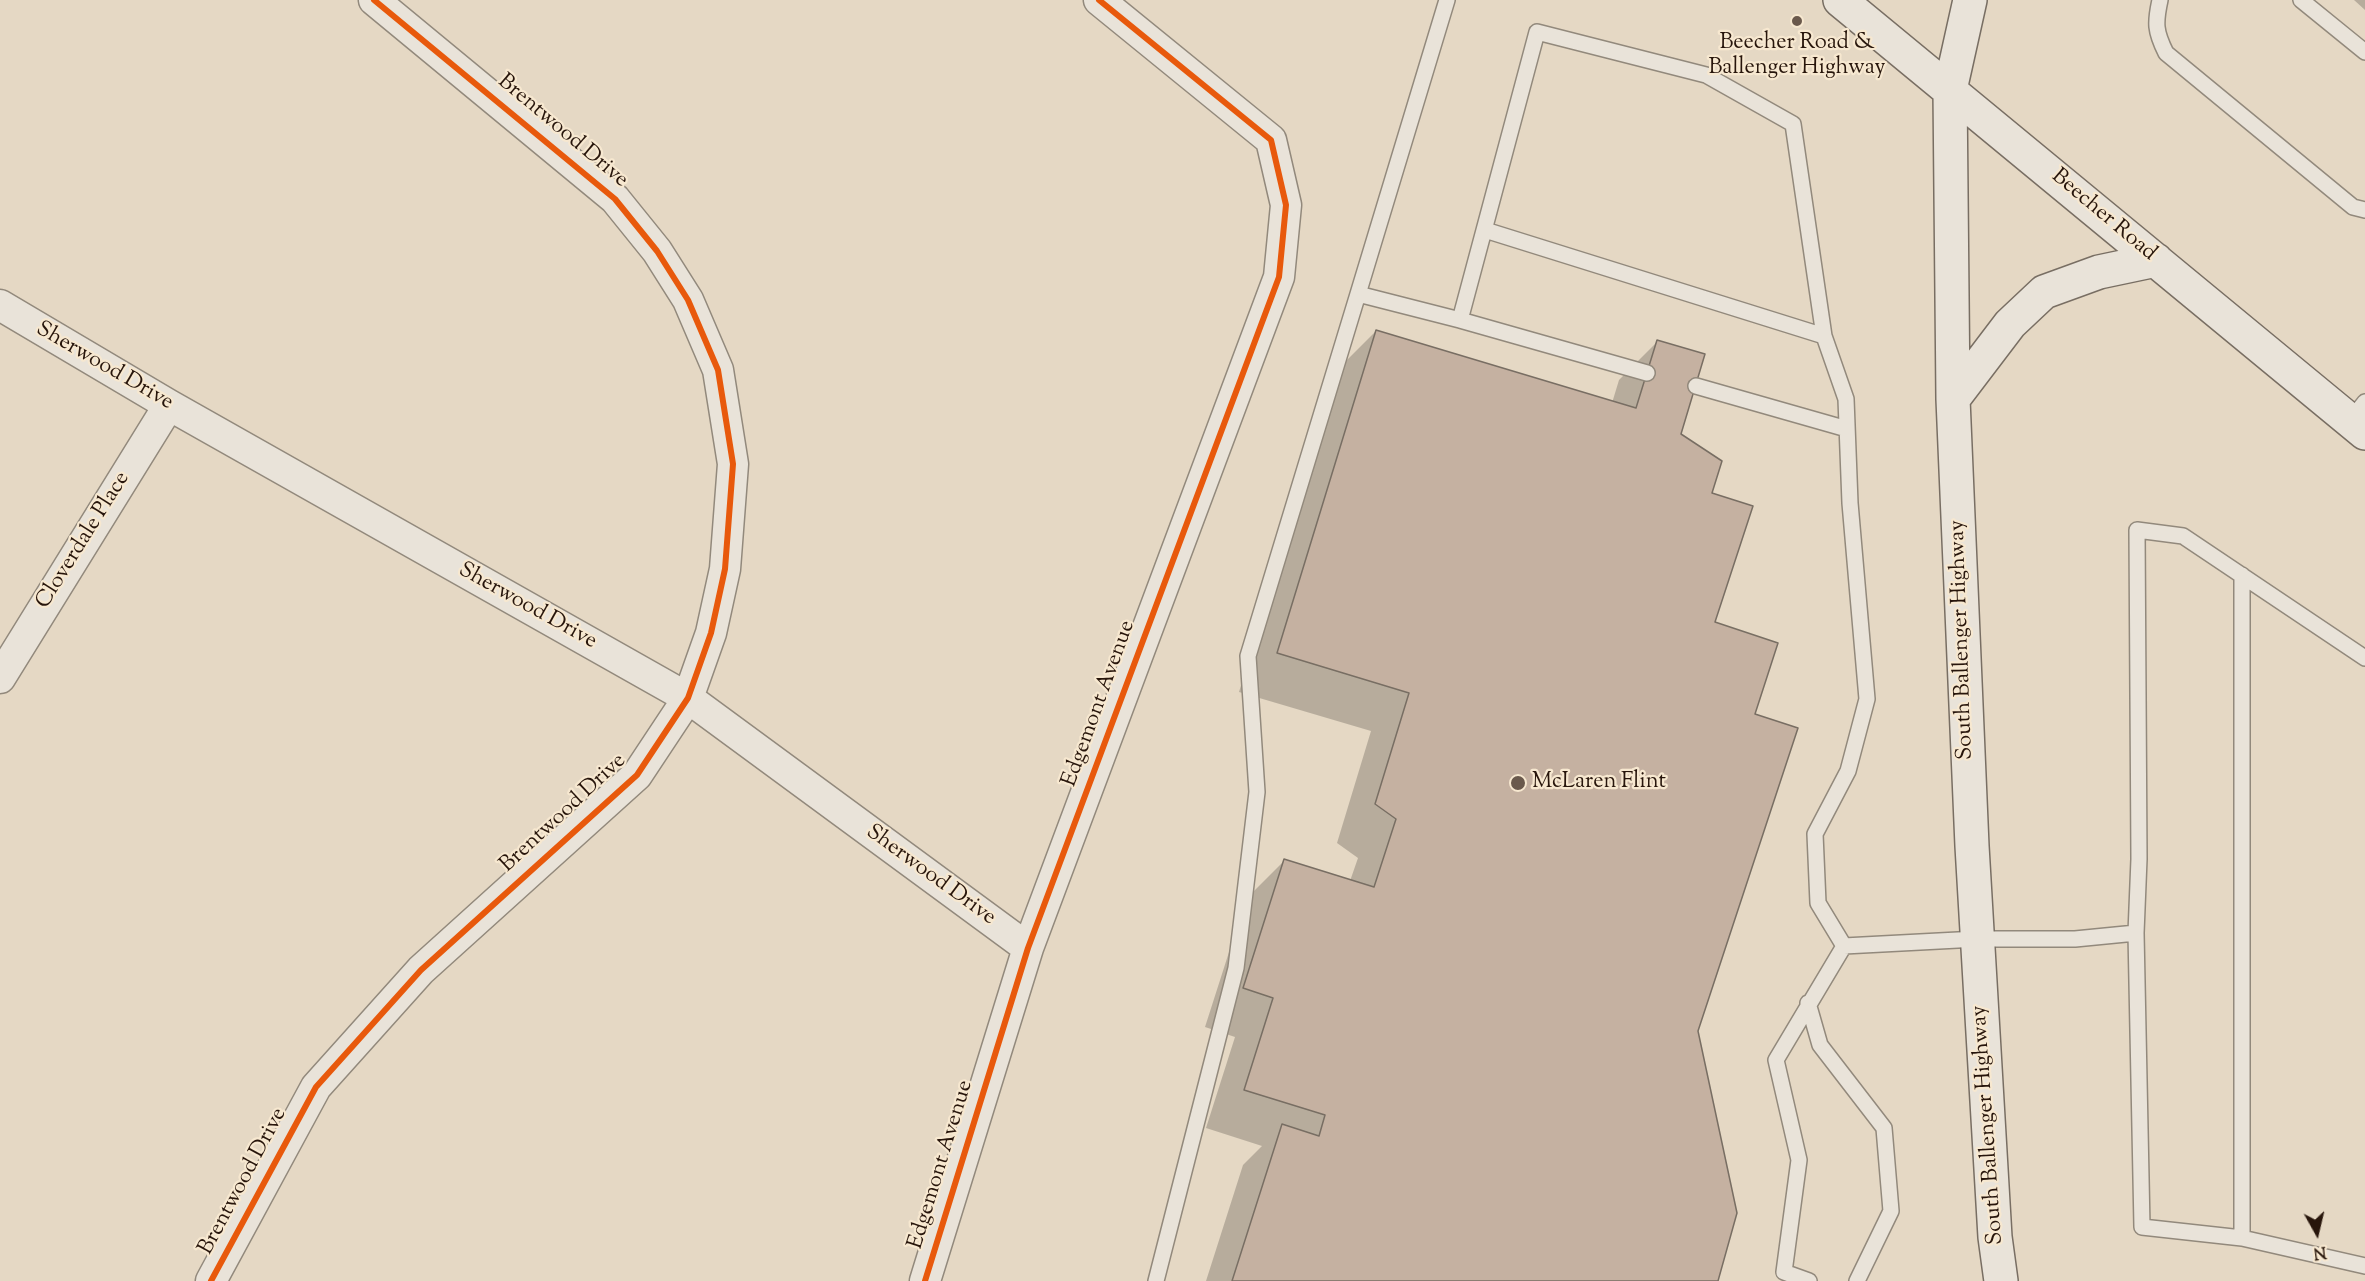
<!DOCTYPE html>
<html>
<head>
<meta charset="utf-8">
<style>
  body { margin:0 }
  #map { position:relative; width:2365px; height:1281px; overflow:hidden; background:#e5d8c4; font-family:"Sorts Mill Goudy",serif }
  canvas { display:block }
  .north { position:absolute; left:2287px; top:1203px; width:60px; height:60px; -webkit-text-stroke:4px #f7e8d0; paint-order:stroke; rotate:172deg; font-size:16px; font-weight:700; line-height:24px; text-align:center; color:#27150b }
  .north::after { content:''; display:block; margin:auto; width:21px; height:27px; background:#27150b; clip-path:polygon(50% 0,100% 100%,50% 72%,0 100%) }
</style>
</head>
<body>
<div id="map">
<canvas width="2365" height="1281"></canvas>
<div class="north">N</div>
</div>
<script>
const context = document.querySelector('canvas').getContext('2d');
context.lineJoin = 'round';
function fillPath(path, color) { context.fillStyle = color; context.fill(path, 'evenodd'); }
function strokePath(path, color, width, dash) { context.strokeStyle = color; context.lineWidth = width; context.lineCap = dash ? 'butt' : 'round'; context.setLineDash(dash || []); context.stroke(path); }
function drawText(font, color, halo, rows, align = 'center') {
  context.font = font + ' "Sorts Mill Goudy",serif'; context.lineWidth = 4.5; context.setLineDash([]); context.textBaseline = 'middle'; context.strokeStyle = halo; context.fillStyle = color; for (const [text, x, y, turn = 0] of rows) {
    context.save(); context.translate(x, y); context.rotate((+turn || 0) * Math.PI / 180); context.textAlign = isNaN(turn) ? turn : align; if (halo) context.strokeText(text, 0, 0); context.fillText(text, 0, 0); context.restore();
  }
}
fillPath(new Path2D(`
  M2354,0h11v10z
  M1376,331l236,72 7,-23 39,-39 21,93 31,60 3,129 40,92 -57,316 20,250h-510l37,-116 19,-19 -56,-18 29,-91 -30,-10 41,-128 39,-39 65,21 8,-23 -21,-15 34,-112 -132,-39 98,-322z`), '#0003');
const building = new Path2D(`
  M1376,330l260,78 21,-68 48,14 -24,80 41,27 -10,32 41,13 -38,116 63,21 -23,71 43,14 -100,303 39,182 -19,68h-486l50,-157 37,12 6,-21 -81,-25 29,-92 -30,-10 41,-129 90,28 22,-68 -21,-15 34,-111 -132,-40z`);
fillPath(building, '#c5b1a1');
strokePath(building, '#786e63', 1.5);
const lane = new Path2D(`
  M1447,0l-89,294 102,26 187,53
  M2160,0c-5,23 -5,31 6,53l187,154 12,3
  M2301,0l64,52
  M1460,320l77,-288 169,43 87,49 31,212 -339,-106
  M1824,336l22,63 4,104 17,196 -19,72 -33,63 3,69 26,43
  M1696,386l151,43
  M2350,421l15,-19
  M2242,575v663
  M2136,933l6,294 100,11 123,28
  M1844,946l133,-7h98l61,-6 3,-74 -2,-329 46,6 182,122
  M1808,1003l12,42 64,83 7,83 -34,70
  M1156,1281l80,-313 21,-176 -9,-136 110,-362
  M1809,1281l-25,-9 15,-112 -23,-100 68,-114`);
const street = new Path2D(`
  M0,305l169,100 519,293 340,250
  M0,678l169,-273
  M211,1281l105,-194 105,-117 216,-195 51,-77 23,-65 14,-64 8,-105 -15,-94 -30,-70 -31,-49 -42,-52 -241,-199
  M925,1281l103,-333 251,-671 7,-72 -15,-65 -172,-140`);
const secondary = new Path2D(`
  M1840,0l525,433
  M1970,0l-20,90 3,309 19,447 23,391 6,44
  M1953,399l57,-75 34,-32 55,-20 57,-12`);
strokePath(lane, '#92897c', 18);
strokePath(street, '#92897c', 33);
strokePath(secondary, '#786e63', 36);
strokePath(lane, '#e9e3d9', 15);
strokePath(street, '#e9e3d9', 30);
strokePath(secondary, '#e9e3d9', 33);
strokePath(new Path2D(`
  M211,1281l105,-194 105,-117 216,-195 51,-77 23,-65 14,-64 8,-105 -15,-94 -30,-70 -31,-49 -42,-52 -241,-199
  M925,1281l103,-333 251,-671 7,-72 -15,-65 -172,-140`), '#e8590c', 6);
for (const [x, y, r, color] of [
  [1797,21,6,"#6a594c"],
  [1518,783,8,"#6a594c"]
]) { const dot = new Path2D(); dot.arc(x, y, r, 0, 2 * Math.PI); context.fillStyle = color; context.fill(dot); strokePath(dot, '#f7e8d0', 2); }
drawText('22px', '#27150b', '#f7e8d0', [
  ["Beecher Road &",1797,44],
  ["Ballenger Highway",1797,69],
  ["McLaren Flint",1532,783,"left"]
]);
drawText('22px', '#27150b', '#f7e8d0', [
  ["Brentwood Drive",562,132,40],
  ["Beecher Road",2103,216,40],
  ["Sherwood Drive",104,367,30],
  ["Cloverdale Place",84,541,-58],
  ["Sherwood Drive",527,607,29],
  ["South Ballenger Highway",1963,640,-92],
  ["Edgemont Avenue",1100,704,-70],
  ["Brentwood Drive",564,814,-43],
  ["Sherwood Drive",930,876,36],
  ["South Ballenger Highway",1989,1125,-94],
  ["Edgemont Avenue",942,1165,-73],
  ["Brentwood Drive",244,1182,-62]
]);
</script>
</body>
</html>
